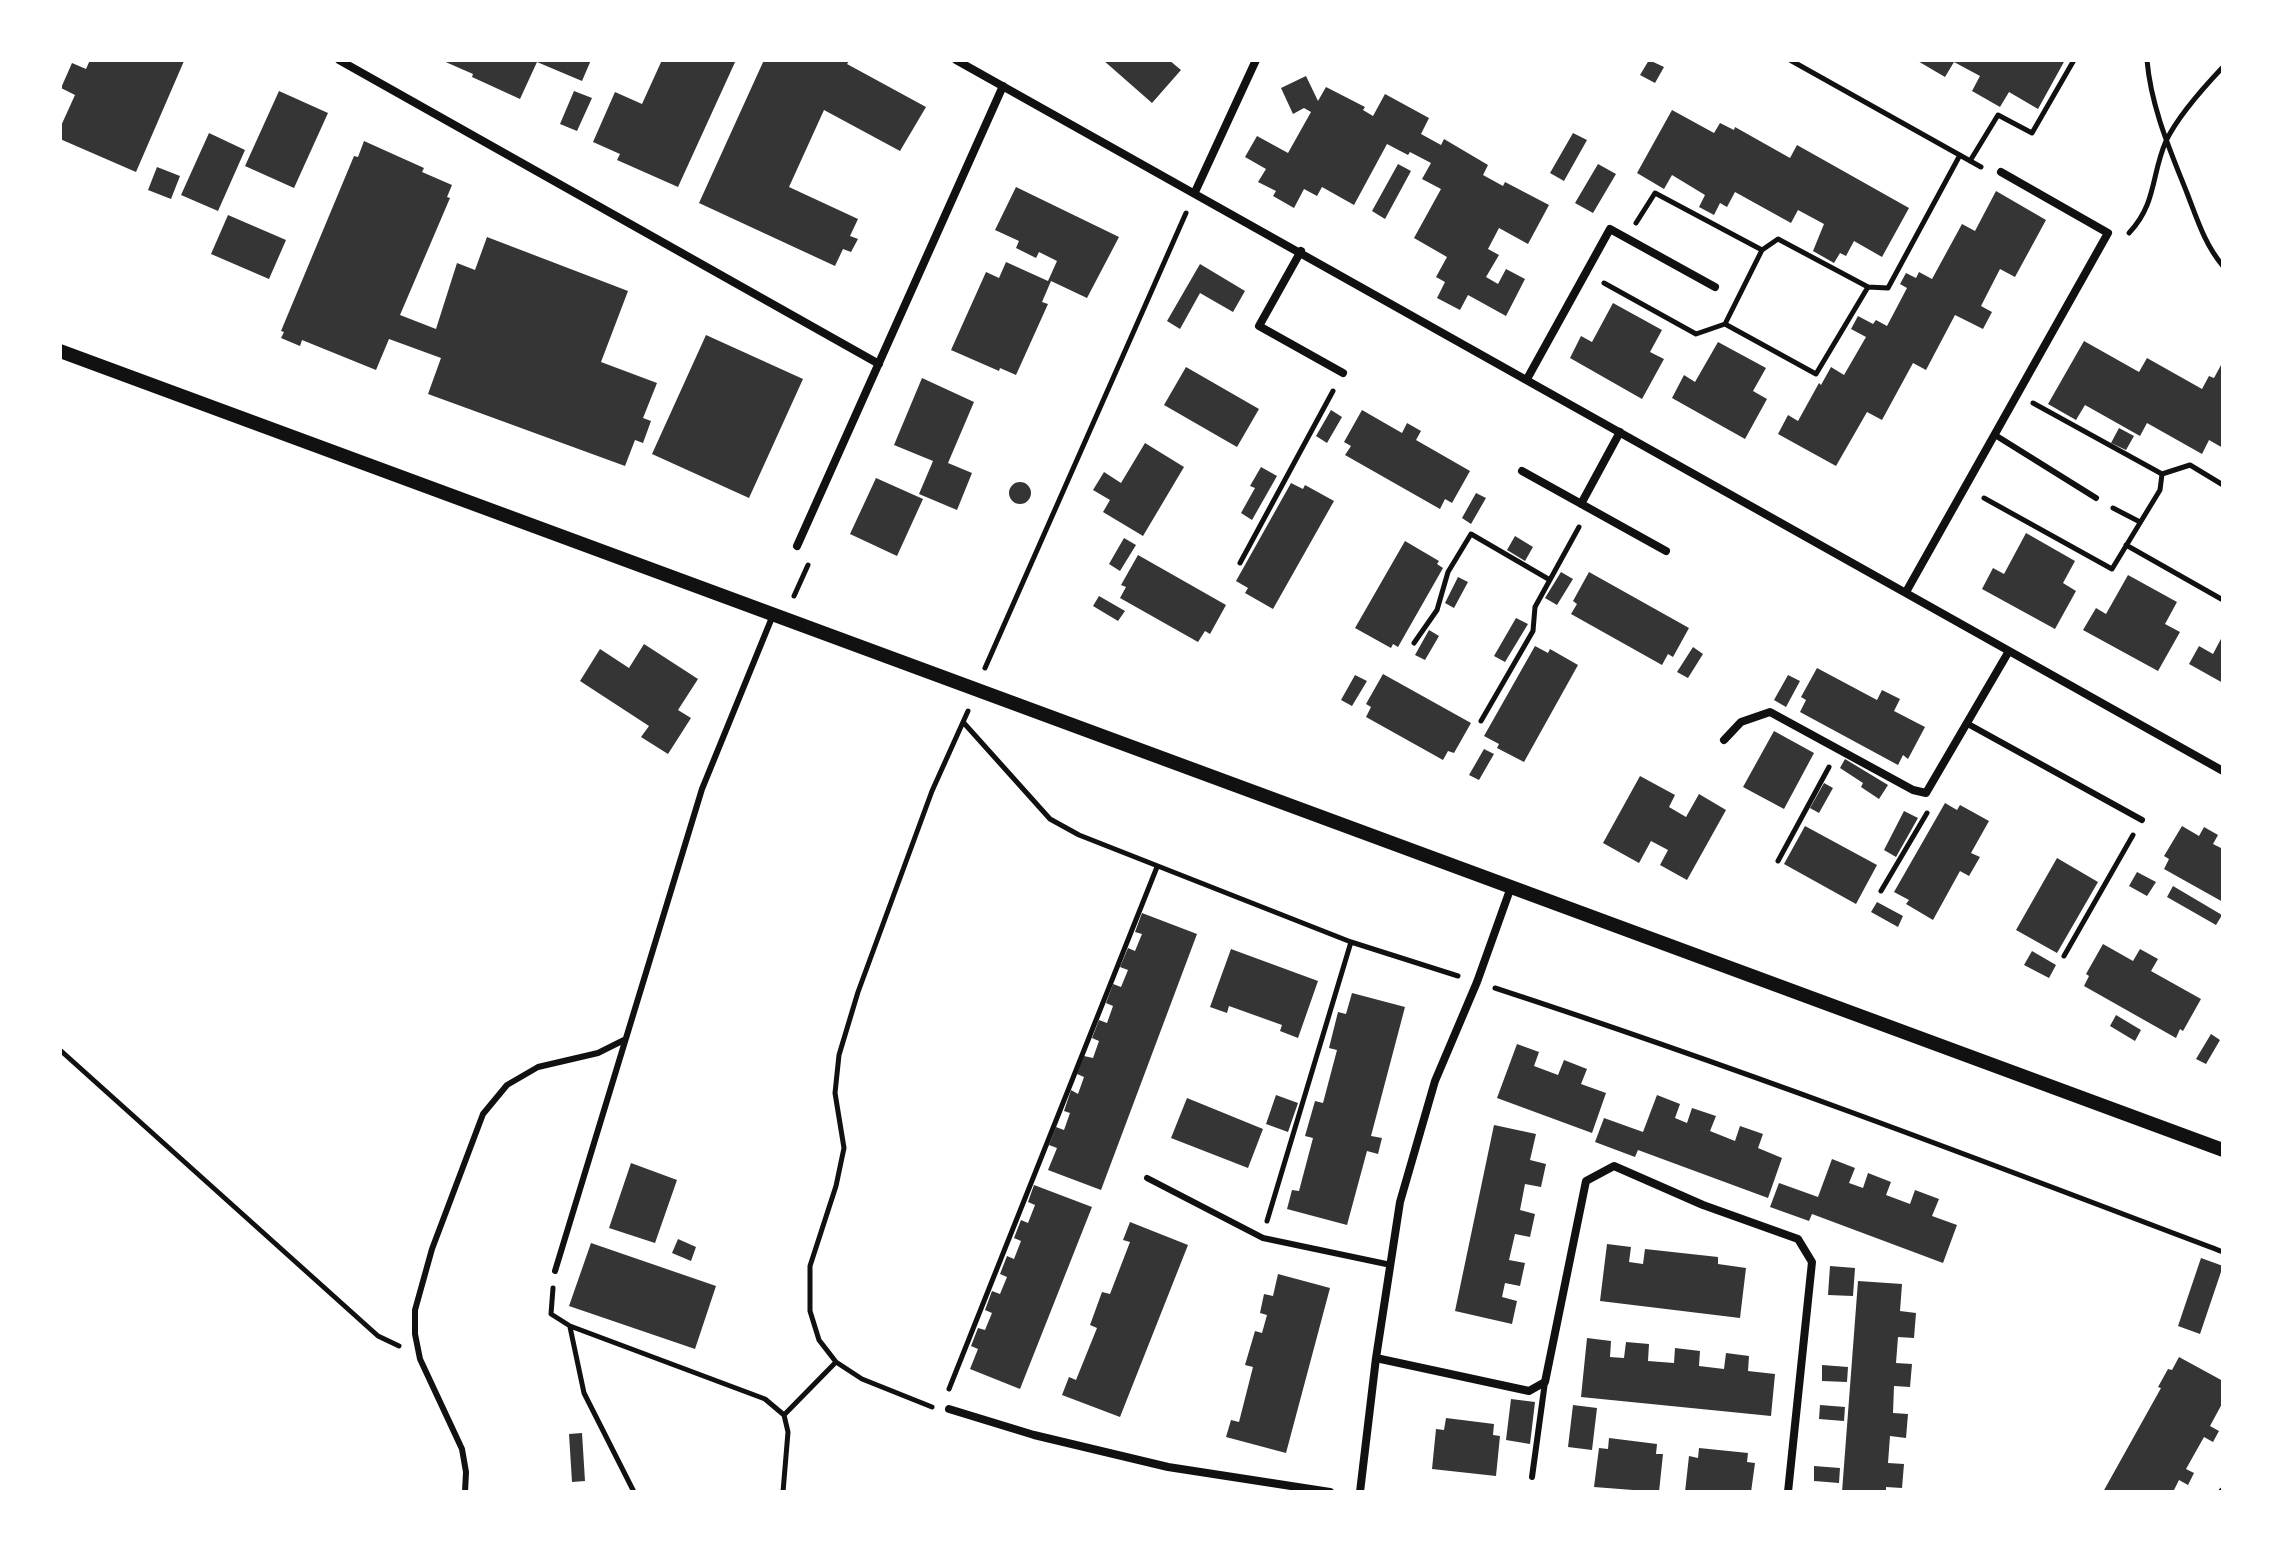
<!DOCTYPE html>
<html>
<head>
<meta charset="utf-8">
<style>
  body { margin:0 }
  #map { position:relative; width:2283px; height:1552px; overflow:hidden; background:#fff; font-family:"Fira Sans",sans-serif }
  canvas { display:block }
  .frame { position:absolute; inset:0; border:62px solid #fff; pointer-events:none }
</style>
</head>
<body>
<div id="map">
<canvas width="2283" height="1552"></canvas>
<div class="frame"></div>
</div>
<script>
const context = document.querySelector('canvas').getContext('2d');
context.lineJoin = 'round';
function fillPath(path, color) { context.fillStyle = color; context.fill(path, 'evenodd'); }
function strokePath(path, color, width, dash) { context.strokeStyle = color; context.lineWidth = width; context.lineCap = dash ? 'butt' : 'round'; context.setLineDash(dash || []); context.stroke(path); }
fillPath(new Path2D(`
  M90,60l94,1 -48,111 -76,-33v-11l15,-33 -14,-7 11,-25 14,6z
  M441,60h150l-9,21 -45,-19 -17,37 -48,-22 1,-3z
  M662,60h74l-58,127 -61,-27 3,-6 -27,-12 22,-50 27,12z
  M764,60h86l-3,4 79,43 -26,44 -76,-41 -35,77 69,32 -8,17 8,3 -7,13 -8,-3 -8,17 -136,-63z
  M1103,60h66l12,10 -29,33z
  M1649,60l15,7 -9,16 -15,-8z
  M1916,60h149l-27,49 -29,-17 -9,15 -28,-16 8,-15 -26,-14 -9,15z
  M1306,76l12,25 8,-14 39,20 -2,3 10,6 12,-22 44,24 -8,16 20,11 3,-6 44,26 -5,10 20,11 2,-4 44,23 -21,39 -29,-16 -11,21 11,6 -13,22 12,7 8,-15 19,10 -19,37 -38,-21 -8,15 -23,-12 8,-16 -9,-5 11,-20 -33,-19 27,-49 -19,-10 9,-16 -21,-11 -2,3 -21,-11 -33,61 -32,-18 -5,9 -13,-7 -10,19 -21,-12 3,-5 -18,-9 8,-13 -21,-12 12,-21 31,17 23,-41 -7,-4 -11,6 -12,-26z
  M279,91l49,22 -34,75 -49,-22z
  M574,91l18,7 -15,33 -17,-7z
  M1672,110l42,23 6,-10 14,7 1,-3 55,31 7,-13 112,63 -27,49 -28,-16 -8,15 -6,-3 -6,10 -21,-12 11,-27 -26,-14 -7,13 -56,-31 -8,15 -7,-4 -6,12 -15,-8 6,-12 -33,-20 -8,14 -27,-16z
  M209,133l36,17 -27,61 -37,-16z
  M1573,133l14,7 -23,41 -14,-8z
  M364,141l60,27 -2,4 30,13 -5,12 3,1 -50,117 36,14 21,-66 18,7 12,-33 141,54 -27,71 56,21 -14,35 8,3 -8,22 -8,-3 -10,26 -197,-72 13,-36 -52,-19 -13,31 -74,-30 -2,6 -19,-8 3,-6 -3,-1 73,-175 4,1z
  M1398,164l13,7 -26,48 -13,-8z
  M1598,164l18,10 -23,39 -18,-10z
  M157,167l23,9 -9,23 -23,-9z
  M1016,187l103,50 -32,61 -36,-17 -9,21 6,2 -32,71 -16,-7 -1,3 -48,-21 35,-78 13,6 7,-16 42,19 9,-20 -18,-9 -3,6 -20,-10 3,-7 -24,-11z
  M1996,191l50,29 -31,57 -15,-8 -19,37 11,6 -9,17 -28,-14 -29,55 -13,-7 -31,57 -15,-8 -31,54 -58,-32 10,-19 10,6 21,-38 2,2 10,-18 13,8 22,-38 -15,-8 7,-13 15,8 3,-4 11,6 20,-38 -7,-4 6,-11 10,5 3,-6 13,7 30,-55 13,7z
  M228,215l58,25 -17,39 -58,-25z
  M1200,264l45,27 -12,21 -33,-19 -20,36 -13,-8z
  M1613,303l49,27 -12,22 14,7 -22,40 -72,-41 11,-22 11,6z
  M706,335l97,44 -54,119 -97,-44z
  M2084,341l55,31 8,-14 55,31 7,-13 5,2 7,-13 2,1v82l-14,-8 -7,14 -55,-31 -7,13 -55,-31 -9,15 -28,-16z
  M1718,342l48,26 -13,23 14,8 -22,40 -73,-41 12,-23 11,7z
  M1186,367l73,42 -22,38 -73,-42z
  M922,378l52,24 -26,61 24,10 -15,37 -38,-16 14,-33 -39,-16z
  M1331,410l11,7 -15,26 -11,-7z
  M1362,410l40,23 5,-10 14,8 -5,9 54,31 -18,32 -7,-4 -5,10 -95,-54 6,-9 -7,-4z
  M2119,428l15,8 -8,14 -15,-7z
  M1145,443l39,24 -41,69 -40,-24 7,-12 -17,-10 11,-18 17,11z
  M1261,467l16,9 -25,44 -11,-7 14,-25 -5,-2z
  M876,478l47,21 -26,57 -47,-22z
  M1009 493a11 11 0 1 1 22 0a11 11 0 1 1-22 0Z
  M1291,483l12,6 2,-4 29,16 -61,108 -28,-16 3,-5 -12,-7z
  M1476,493l10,5 -15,26 -9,-6z
  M2026,533l49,28 -12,22 13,8 -21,38 -73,-40 11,-21 11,6z
  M1515,536l18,11 -8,14 -18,-11z
  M1124,538l12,7 -16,26 -11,-7z
  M1405,541l34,20 -2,3 6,4 -45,79 -5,-3 -2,4 -36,-20z
  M1138,555l88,50 -16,29 -5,-3 -7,11 -78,-44 6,-11 -5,-2z
  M1561,572l12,7 -16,26 -12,-7z
  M1589,572l100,56 -16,29 -5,-3 -6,11 -91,-51 6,-10 -4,-3z
  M2128,575l49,27 -12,22 15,8 -22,39 -75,-41 13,-22 10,6z
  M1458,577l10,5 -14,26 -9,-5z
  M1099,596l26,15 -7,10 -25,-15z
  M1516,618l12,6 -23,38 -11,-6z
  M1429,630l10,6 -14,24 -10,-5z
  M2223,635v48l-34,-19 10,-18 14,8z
  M644,644l54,35 -20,31 13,8 -23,36 -27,-17 8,-11 -69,-45 20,-32 29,19z
  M1535,646l13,7 2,-4 28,16 -54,97 -27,-14 2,-4 -15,-8z
  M1693,647l10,7 -15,24 -11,-6z
  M1817,668l60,32 5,-10 18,9 -6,12 31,16 -17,32 -5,-4 -5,10 -98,-53 6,-12 -5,-3z
  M1383,674l88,49 -17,30 -6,-2 -5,9 -77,-43 5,-10 -5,-3z
  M1355,675l12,6 -15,25 -11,-6z
  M1788,675l12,6 -14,26 -12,-7z
  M1774,731l40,22 -30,56 -41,-22z
  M1484,749l10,5 -15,26 -10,-5z
  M1845,759l43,26 -9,14 -18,-12 2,-4 -23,-15z
  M1640,776l35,19 -6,12 17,10 13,-23 27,16 -39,70 -27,-15 8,-15 -17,-9 -12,22 -36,-20z
  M1824,783l9,5 -14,25 -9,-5z
  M1945,803l12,7 3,-5 29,16 -18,32 9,4 -11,19 -9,-5 -27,49 -27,-16 3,-4 -15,-8z
  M1904,811l14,7 -22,39 -12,-7z
  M1805,826l72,39 -21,39 -72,-40z
  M2182,826l17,10 5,-9 14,8 -5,9 10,5v53l-59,-33 5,-10 -5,-3z
  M2057,858l41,24 -41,71 -41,-23z
  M2137,872l19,10 -9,14 -18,-10z
  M2173,886l49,29 -6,10 -49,-28z
  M1877,902l26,14 -5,11 -27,-15z
  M1142,913l55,21 -96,256 -53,-20 9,-22 -8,-3 7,-18 8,3 6,-17 -6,-2 7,-21 7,4 6,-17 -7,-3 7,-18 9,2 6,-17 -7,-3 7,-18 8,3 6,-17 -7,-3 7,-19 8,3 7,-17 -8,-3 8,-19 7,3 7,-17 -7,-2z
  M2103,944l30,17 7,-12 18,10 -7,12 50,28 -18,32 -3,-2 -4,9 -92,-52 5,-10 -3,-2z
  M1231,949l87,32 -20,57 -18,-7 2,-6 -53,-19 -2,7 -17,-6z
  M2032,951l24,14 -7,13 -25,-13z
  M1352,993l53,14 -34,129 11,2 -4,16 -11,-3 -20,74 -60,-16 5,-19 7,1 14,-53 -8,-2 10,-35 8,2 14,-53 -8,-2 9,-36 8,2z
  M2116,1015l25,15 -6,11 -25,-15z
  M2211,1034l9,6 -14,24 -10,-5z
  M1517,1044l22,8 -5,14 24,9 6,-15 23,9 -6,15 25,9 -14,40 -95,-35z
  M1276,1095l22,8 -10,29 -22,-8z
  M1657,1095l23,9 -5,14 12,5 5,-15 24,8 -6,15 25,10 5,-15 23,8 -5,14 24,10 -14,40 -130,-48 -3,7 -40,-15 9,-24 39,14z
  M1187,1098l76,31 -15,39 -77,-30z
  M1494,1125l42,9 -6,26 16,4 -5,23 -16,-3 -5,26 15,4 -5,23 -15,-3 -6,26 16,3 -5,23 -15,-3 -3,14 15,4 -5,23 -57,-13z
  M1832,1159l23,9 -6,15 14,5 5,-15 23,9 -5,13 24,9 5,-14 24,9 -7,17 25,9 -14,38 -131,-49 -3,7 -39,-14 9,-24 39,14z
  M631,1163l46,17 -22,63 -46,-15z
  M1034,1185l58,22 -72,182 -50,-20 8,-20 -7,-3 7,-18 7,2 7,-17 -7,-3 7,-19 8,3 7,-17 -7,-3 7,-18 7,3 7,-18 -7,-3 7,-18 7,3 7,-18 -7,-3z
  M1130,1222l58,23 -68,172 -58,-22 7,-18 7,3 21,-52 -7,-3 12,-33 8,2 20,-52 -7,-2z
  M678,1239l18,8 -5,14 -19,-8z
  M591,1243l125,43 -21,63 -126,-43z
  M1607,1244l24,3 -2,15 14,2 2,-15 73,8v7l28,4 -6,50 -140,-17z
  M2201,1258l22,8 -23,68 -22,-8z
  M1830,1266l25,2 -2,28 -25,-1z
  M1278,1274l52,14 -44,165 -60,-16 5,-17 8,2 14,-55 -8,-2 10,-34 7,2 5,-18 -7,-2 4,-19 9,2z
  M1858,1281l44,3 -2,27 16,2 -2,25 -16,-1 -2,26 16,1 -2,23 -16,-1 -1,27 15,1 -2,24 -16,-2 -2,27 16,1 -2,24 -16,-1v5h-44z
  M1587,1338l24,3 -1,16 14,1 2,-16 23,2 -1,17 26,2 1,-15 25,3 -1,15 25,3 2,-16 23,3 -1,15 27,3 -4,42 -190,-19z
  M2179,1357l44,24v21l-13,24 9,5 -6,11 -9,-5 -18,32 8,4 -6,12 -9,-5 -6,12h-70l58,-104 -3,-1 10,-18 4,1z
  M1822,1365l26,2 -1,15 -25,-1z
  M1511,1399l24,3 -5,42 -24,-4z
  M1573,1405l24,3 -5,42 -24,-3z
  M1820,1405l25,2 -1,14 -25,-2z
  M1446,1418l48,6 -1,11 7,1 -4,40 -64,-7 4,-40 8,1z
  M582,1433l3,48 -13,1 -3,-48z
  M1609,1438l48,6 -1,10h7l-4,38 -65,-5 5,-39 9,1z
  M1699,1448l49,5 -1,9 8,1 -4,29h-66l4,-36 9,2z
  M1814,1466l26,2 -1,15 -25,-2z`), '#353535');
strokePath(new Path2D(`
  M1790,60l191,107
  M2147,60c4,47 23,90 40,133 10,26 18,52 36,73
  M1970,161l28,-46 34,18 42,-73
  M1636,223l19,-30 107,57 16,-11 90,48
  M2129,233c28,-30 22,-58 37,-92 12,-25 38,-54 57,-74
  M1604,283l92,51 29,-10 91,50 52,-87 20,1 72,-133
  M1725,324l37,-74
  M2033,403l129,71 28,-9 33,20
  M1984,498l128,71 48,-79 2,-16
  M2113,508l27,14
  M2126,545l97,55
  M1240,563l93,-172
  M794,596l14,-31
  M1414,643l23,-33 11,-38 23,-38 79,46
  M985,668l201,-455
  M1481,721l52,-90 2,-24 44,-80
  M963,722l87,97 29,16 272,107 107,34
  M1778,861l51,-94
  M1881,891l46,-78
  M2064,956l69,-121
  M1495,988c245,80 486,172 728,264
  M60,1050l318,286 21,10
  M1267,1221l84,-279
  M553,1288l-2,26 19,12 195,73 19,16 4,17 -5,60
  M570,1327l14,66 50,99
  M949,1389l208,-522
  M932,1407l-70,-28 -26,-17 -17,-22 -9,-29v-45l26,-80 8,-38 -9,-55 4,-38 19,-63 74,-201 36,-80
  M784,1415l52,-53`), '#111', 5);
strokePath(new Path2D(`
  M1995,435l101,63
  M1968,724l174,96
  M1147,1178l116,60 128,27
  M555,1271l147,-482 71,-174
  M1532,1477l13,-95
  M465,1492l1,-20 -4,-23 -42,-90 -5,-25v-24l17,-61 51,-135 24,-29 31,-18 60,-14 26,-13`), '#111', 6);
strokePath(new Path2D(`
  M339,60l540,304
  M956,60l1267,711
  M1195,192l61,-132
  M1301,251l-42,75 84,47
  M1527,379l83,-150 105,58
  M1522,471l144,80
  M1581,504l39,-72
  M797,546l206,-460
  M1906,592l202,-359 -107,-61
  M1724,740l17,-18 29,-10 143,78 13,3 83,-142
  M1376,1358l153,33 16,-9 41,-201 28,-15 89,39 95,34 14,23 -24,230
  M949,1409l85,26 134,32 162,25
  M1360,1492l16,-134 24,-156 35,-121 42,-99 34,-95
  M2222,1492l1,-1`), '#111', 8);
strokePath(new Path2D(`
  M60,351l2163,799`), '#111', 14);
</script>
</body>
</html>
